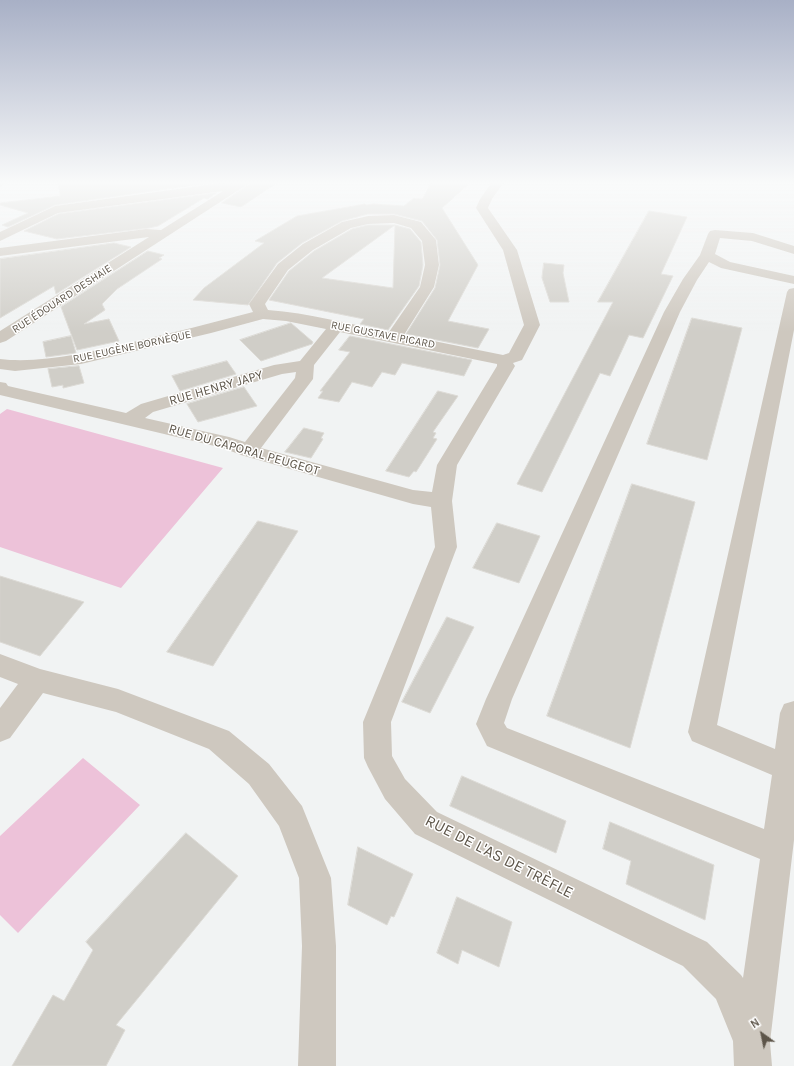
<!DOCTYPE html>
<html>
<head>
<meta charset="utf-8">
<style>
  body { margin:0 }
  #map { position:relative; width:794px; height:1066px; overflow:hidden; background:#f1f3f3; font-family:Karla,sans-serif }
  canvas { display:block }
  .north { position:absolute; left:742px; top:1014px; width:40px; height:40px; -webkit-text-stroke:3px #fff; paint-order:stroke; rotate:327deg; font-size:11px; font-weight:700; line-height:16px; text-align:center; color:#5d5549 }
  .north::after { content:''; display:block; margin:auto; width:14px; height:18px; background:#5d5549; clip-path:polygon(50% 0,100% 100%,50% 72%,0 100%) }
</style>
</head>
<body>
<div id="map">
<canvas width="794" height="1066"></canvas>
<div class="north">N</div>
</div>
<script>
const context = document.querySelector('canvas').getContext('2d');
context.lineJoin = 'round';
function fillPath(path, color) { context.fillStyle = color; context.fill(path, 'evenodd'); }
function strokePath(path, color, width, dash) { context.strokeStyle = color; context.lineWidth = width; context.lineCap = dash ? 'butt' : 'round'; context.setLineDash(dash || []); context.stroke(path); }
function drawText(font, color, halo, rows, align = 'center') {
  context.font = font + ' Karla,sans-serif'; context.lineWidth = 3; context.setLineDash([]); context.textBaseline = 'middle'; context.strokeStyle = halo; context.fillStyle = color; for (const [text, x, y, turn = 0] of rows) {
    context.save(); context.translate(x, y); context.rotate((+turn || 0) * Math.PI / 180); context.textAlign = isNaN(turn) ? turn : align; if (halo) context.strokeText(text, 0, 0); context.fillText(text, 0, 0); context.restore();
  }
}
fillPath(new Path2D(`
  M7,409l216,59 -102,120 -121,-41v-133z
  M83,758l57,47 -122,128 -18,-18v-79z`), '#edc2d9');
const building = new Path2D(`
  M58,182h157l-160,23 -47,22 -6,-2 26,-12 -28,-8v-2l60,-7z
  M252,182h26l-37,25 -19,-4z
  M432,182h39l-29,26 36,57 -30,56 41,8 -11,19 -72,-14 29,-46 5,-23 -3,-25 -15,-19 -28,-7h-26l-26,7 -40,22 -25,20 -29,42 -55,-5 11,-12 60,-45 -9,-2 42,-25 68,-12 1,1 7,-1 31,2 10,-8 8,1z
  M216,193l-8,6 -4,-1 -46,28 -9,2 -92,11 -33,-8 34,-17z
  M649,211l38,6 -26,57 12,2 -30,62 -14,-3 -19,41 -10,-3 -58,119 -25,-8 96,-182h-15z
  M368,225h27l-73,53 71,10 2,-63 15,4 11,13 2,23 -4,21 -31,44 -28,-6 4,-5 -95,-19 20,-29 25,-20 38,-22z
  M114,243l17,4 -75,47 -2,-8 -54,32v-59z
  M148,251l16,4 -5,3 3,1 -45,30 -15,15 3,6 -21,14 25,-5 10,22 -42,9 -16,-43z
  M544,263l20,2 -1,8 6,29h-19l-8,-24z
  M692,318l50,10 -35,132 -60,-16z
  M291,323l22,19 -1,2 -51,17 -21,-21z
  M71,336l5,17 -30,4 -3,-15z
  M350,336l122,24 -8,16 -62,-13 -7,12 -13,-3 -10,15 -20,-5 -13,20 -21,-4 5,-7h-3l30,-39 -11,-2z
  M227,361l9,13 -56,17 -8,-15z
  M79,366l5,17 -21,5v-3l-11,2 -4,-18z
  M244,387l13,19 -59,16 -11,-18z
  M438,391l20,5 -25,36 3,1 -3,5 4,1 -21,33 -2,-1 -5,6 -23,-6z
  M304,428l20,5 -3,5 2,1 -12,19 -26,-6z
  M632,484l63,18 -65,246 -83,-32z
  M258,521l40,10 -85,135 -46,-14z
  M497,523l43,13 -21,47 -46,-15z
  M0,576l84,26 -44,54 -40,-14z
  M447,617l27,10 -44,86 -28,-11z
  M462,776l104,45 -10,32 -106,-47z
  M610,822l104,43 -9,55 -79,-36 5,-23 -28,-12z
  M186,833l52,43 -122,149 9,5 -19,36h-94l41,-71 11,6 29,-51 -7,-8z
  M358,847l55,27 -19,43 -3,-1 -4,9 -39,-20z
  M457,897l55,25 -13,45 -37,-17 -4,14 -21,-11z`);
fillPath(building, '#d0cec8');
strokePath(building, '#dcdad5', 1);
fillPath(new Path2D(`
  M0,182h8l-8,5z
  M236,182h15l-245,159 -6,2v-12l149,-94 -149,19v-8l146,-19 15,1 62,-39 -165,22 -58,28v-9l55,-26 166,-23 12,1z
  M492,182h12l-12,17 -4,9 29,42 23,75 -18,35 -9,3 2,3 -58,99 -5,36 5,46 -66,175 1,34 13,23 32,33 270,130 34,33 2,3 17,-119 -273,-113 -11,-22 10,-25 178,-387 19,-33 17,-24 8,-21 2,-3 5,-1 38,3 41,13v8l-42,-13 -32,-3 -5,16 15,8 64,14v8l-73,-16 -12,-6 -12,18 -17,32 -168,387 -8,24 3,5 257,101 8,-54 -80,-34 -4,-9 99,-440 2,-3 5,-1v42l-77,395 58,24 5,-36 4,-9 10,-3v139l-24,202 2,24h-38l-1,-25 -17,-42 -33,-33 -268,-132 -30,-35 -17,-32 -4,-9 -1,-36 72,-175 -4,-40 -18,-3 -172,-49 -18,-7 -223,-53v-13l6,1 2,3 118,27 15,-9 133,-39 26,-4 26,-32 -40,-8 -23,-2 -52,14 -130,31 -66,7 -15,-2v-10c40,5 90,-7 129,-16 42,-10 83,-20 124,-31l-4,-8 29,-40 25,-20 39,-22 26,-6 26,-1 27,7 15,18 3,25 -5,22 -30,48 99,20 6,-2 15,-28 -21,-75 -27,-42 4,-9zM394,223l17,5 11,13 3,24 -5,22 -31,45c-40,-8 -80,-19 -121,-22l-3,-6 23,-34 25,-20 38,-22 17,-4zM340,332l157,32v2l-60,99 -5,27 -19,-2 -152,-42 52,-69 1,-14zM296,372l-1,6 -50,64 -16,-5 -84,-19 8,-6 129,-38z
  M0,654l40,15 78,20 111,42 40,33 33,42 29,72 5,68v120h-38l4,-120 -3,-68 -20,-52 -30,-42 -40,-35 -93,-37 -73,-19 -33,45 -10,4v-34l18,-24 -18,-7z`), '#cec8bf');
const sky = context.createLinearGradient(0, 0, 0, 332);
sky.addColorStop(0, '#a8b0c6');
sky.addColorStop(0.55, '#f9fafa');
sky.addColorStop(1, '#f9fafa00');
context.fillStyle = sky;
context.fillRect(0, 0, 794, 332);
drawText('11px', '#5d5549', '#fff', [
  ["RUE ÉDOUARD DESHAIE",62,299,-33],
  ["RUE GUSTAVE PICARD",383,335,11],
  ["RUE EUGÈNE BORNÈQUE",132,347,-12]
]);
drawText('13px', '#5d5549', '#fff', [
  ["RUE HENRY JAPY",216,388,-16],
  ["RUE DU CAPORAL PEUGEOT",244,450,16]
]);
drawText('16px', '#5d5549', '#fff', [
  ["RUE DE L'AS DE TRÈFLE",499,857,27]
]);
</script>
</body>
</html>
